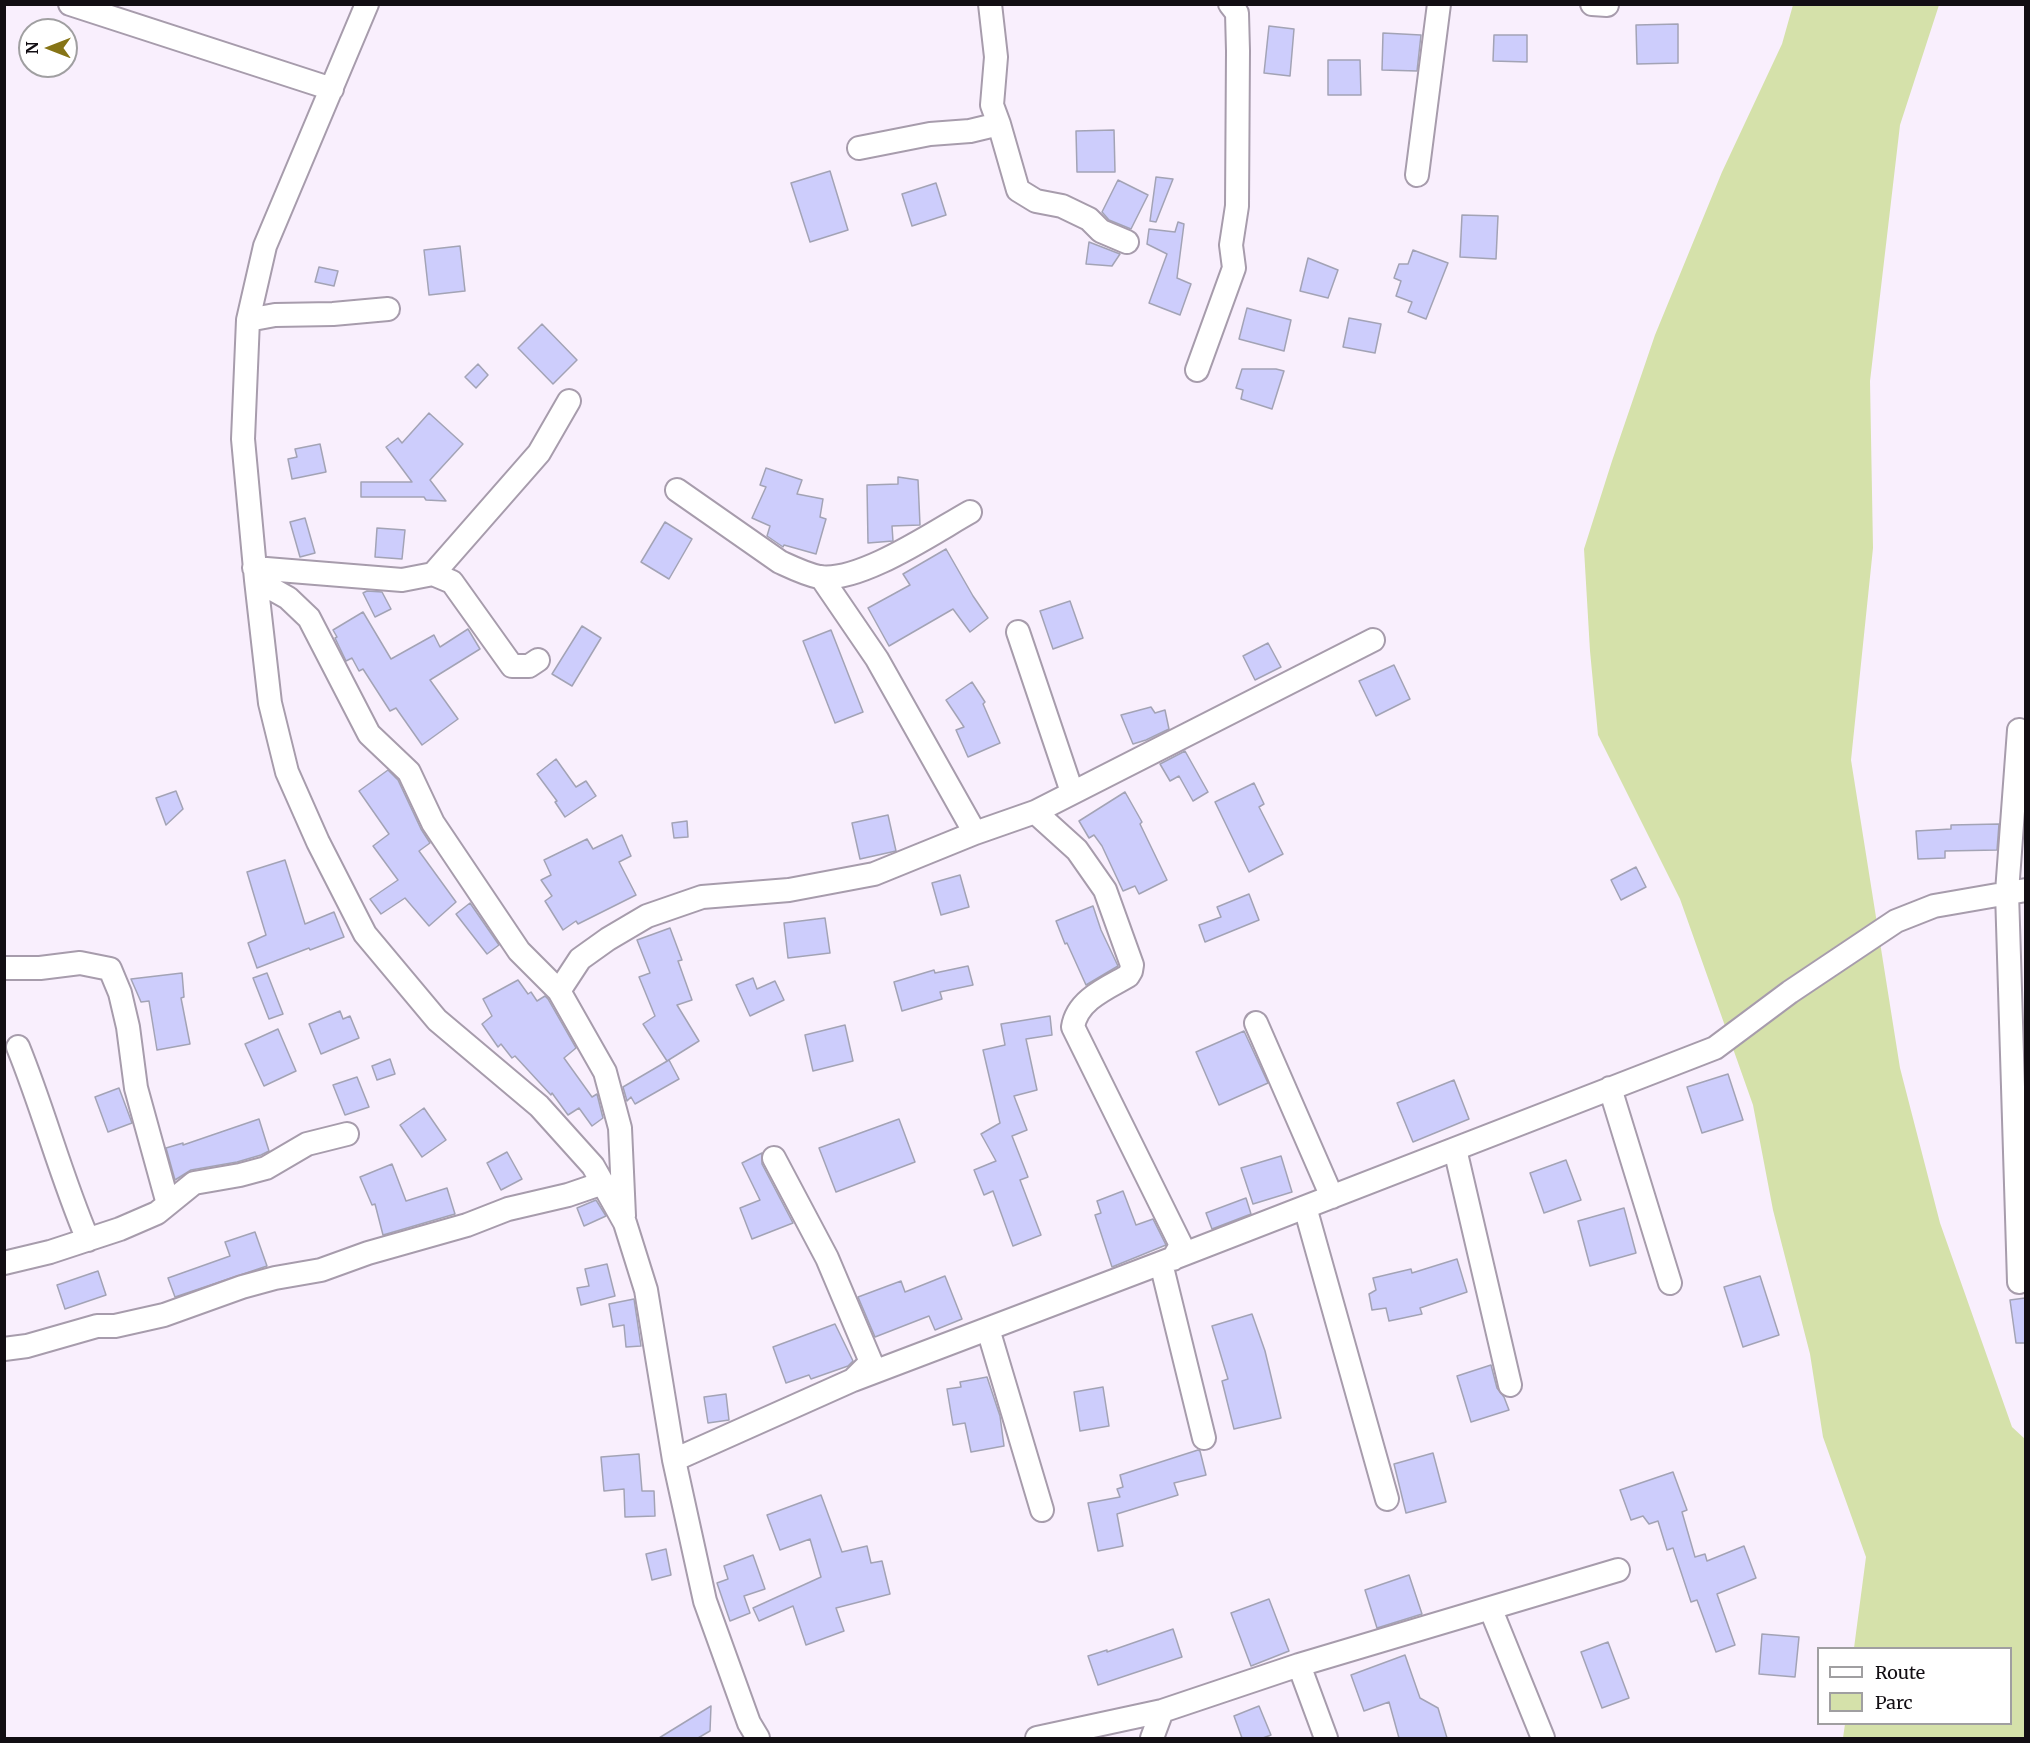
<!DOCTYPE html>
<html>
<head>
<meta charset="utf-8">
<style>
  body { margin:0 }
  #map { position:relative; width:2030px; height:1743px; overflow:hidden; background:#f9effd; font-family:Merriweather,serif }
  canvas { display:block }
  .frame { position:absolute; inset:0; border:6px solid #120e13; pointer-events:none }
  .legend { position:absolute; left:1817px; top:1647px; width:195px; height:78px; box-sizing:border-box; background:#fff; border:2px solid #a09fa1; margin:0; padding:8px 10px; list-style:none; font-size:18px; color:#120e13 }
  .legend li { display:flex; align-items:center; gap:12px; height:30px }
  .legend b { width:30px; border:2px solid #a09fa1 }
  .north { position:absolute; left:18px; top:18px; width:60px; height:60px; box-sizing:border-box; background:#fff; border:2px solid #a09fa1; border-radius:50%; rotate:270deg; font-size:16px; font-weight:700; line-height:24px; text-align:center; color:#120e13 }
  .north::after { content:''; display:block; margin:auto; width:21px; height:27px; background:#867416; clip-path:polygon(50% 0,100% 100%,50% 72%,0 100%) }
</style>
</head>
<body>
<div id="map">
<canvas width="2030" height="1743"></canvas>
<div class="frame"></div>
<ul class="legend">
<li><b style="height:8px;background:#fff"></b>Route</li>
<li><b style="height:16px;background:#d5e1aa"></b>Parc</li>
</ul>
<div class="north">N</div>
</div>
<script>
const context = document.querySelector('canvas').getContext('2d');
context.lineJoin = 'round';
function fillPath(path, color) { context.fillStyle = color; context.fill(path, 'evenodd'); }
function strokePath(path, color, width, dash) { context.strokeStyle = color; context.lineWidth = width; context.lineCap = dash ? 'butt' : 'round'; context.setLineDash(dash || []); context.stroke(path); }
fillPath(new Path2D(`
  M1793,5h146l-39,120 -30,256 3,167 -22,212 49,308 40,155 72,204 13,12v299h-182l2,-14h165v-76h-156l12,-91 -43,-120 -13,-83 -37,-144 -20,-105 -73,-206 -82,-164 -8,-84 -6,-102 28,-88 43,-126 67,-163 60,-128z`), '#d5e1aa');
const building = new Path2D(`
  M1678,24v39l-41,1 -1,-39z
  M1269,26l25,3 -4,47 -26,-3z
  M1383,33l38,2 -4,36 -35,-1z
  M1494,35h33v27l-34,-1z
  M1328,60h32l1,35h-33z
  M1114,130l1,42h-38l-1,-41z
  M830,171l18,59 -38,12 -19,-59z
  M1156,177l17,2 -17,43 -6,-1z
  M1118,180l30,15 -17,34 -22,-9 -7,-8z
  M936,183l10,32 -34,11 -10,-32z
  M1462,215l36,1 -2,43 -36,-2z
  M1178,222l6,2 -7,54 14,6 -11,31 -31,-12 18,-49 -20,-10 2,-15 26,3z
  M1089,242l31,12 -8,12 -26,-2z
  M460,246l5,45 -36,4 -5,-45z
  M1413,250l35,13 -22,56 -18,-7 4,-10 -16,-6 5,-15 -7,-3 5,-14h9z
  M1308,258l30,12 -10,28 -28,-7z
  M319,267l19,4 -4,15 -19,-4z
  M1247,308l44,12 -7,31 -45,-12z
  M1349,318l32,6 -6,29 -32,-6z
  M542,324l35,36 -24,24 -35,-36z
  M478,364l10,11 -12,13 -11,-11z
  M1242,369h34l8,2 -12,38 -31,-10 2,-9 -7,-2z
  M429,413l34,31 -33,36 16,21 -20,-1 -2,-3h-63v-15h51l-26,-35 12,-9 4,5z
  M320,444l6,28 -34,7 -4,-20 9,-2 -2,-8z
  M766,468l36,12 -5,14 26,5 -3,18 6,2 -10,35 -32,-9 -1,2 -16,-11 3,-10 -18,-8 14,-31 -6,-2z
  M898,477l20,3 2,45 -28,1 1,15 -25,2 -1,-58 31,-1z
  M305,518l10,35 -15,4 -10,-35z
  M665,522l27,17 -23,40 -28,-17z
  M377,528l28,2 -3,29 -27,-2z
  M946,549l27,47 15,22 -18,14 -17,-23 -64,37 -21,-38 42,-23 -7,-11z
  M367,591l15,1 9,17 -16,8 -12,-24z
  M1070,601l13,37 -30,11 -13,-38z
  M363,612l28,47 43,-24 6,12 28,-18 12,20 -50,31 28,39 -36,26 -26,-37 -6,3 -27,-42 -4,2 -7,-13 -6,3 -11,-23 2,-1 -4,-7z
  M582,626l19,12 -29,48 -20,-12z
  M831,630l32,82 -28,11 -32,-82z
  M1268,643l13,24 -26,13 -12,-24z
  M1394,665l16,34 -34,17 -17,-35z
  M972,682l13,20 -2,2 17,39 -32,14 -12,-27 8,-3 -18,-27z
  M1151,707l4,6 10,-3 4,19 -23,11 -13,4 -12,-29z
  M1185,751l23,41 -15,9 -14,-25 -9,5 -10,-17z
  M556,759l20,28 10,-6 10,15 -31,21 -10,-15 2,-1 -20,-27z
  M388,770l10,10 23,49 9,14 -11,8 37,51 -27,24 -24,-28 -24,16 -11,-15 28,-19 -25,-34 16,-12 -30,-43z
  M1254,783l10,21 -5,3 24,47 -34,18 -34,-70z
  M176,791l7,18 -17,16 -10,-27z
  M1125,792l17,30 -2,2 27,56 -28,14 -4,-8 -12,5 -21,-45 -8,-11 -5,3 -10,-17z
  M888,815l8,36 -36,8 -8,-36z
  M687,821l1,16 -14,1 -2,-15z
  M1999,824l-2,26 -52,1v7l-27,1 -2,-28 35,-2v-4z
  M622,835l9,21 -12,6 17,33 -58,29 -2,-3 -13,9 -18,-29 7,-5 -11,-16 10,-5 -7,-15 43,-21 6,10z
  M285,860l20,64 29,-12 10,25 -34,13 -1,-2 -52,20 -9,-25 18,-8 -19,-63z
  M1636,867l10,20 -25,13 -10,-20z
  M960,875l9,32 -28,8 -9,-32z
  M1249,894l10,26 -54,22 -6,-17 22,-8 -4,-10z
  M470,903l29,42 -12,9 -31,-40z
  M1093,906l8,24 17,36 -32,19 -19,-42 -2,1 -9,-23z
  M825,918l5,35 -42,5 -4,-35z
  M670,928l12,32 -4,1 14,39 -15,5 22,36 -32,20 -24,-37 12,-8 -16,-39 11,-4 -13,-33z
  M968,966l5,19 -33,7 2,7 -40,12 -8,-29 40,-12 1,3z
  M182,973l2,24 -3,1 9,46 -33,6 -8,-49 -8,1 -10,-23z
  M267,973l16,41 -14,5 -16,-41z
  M753,978l4,11 18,-8 9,19 -34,16 -14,-31z
  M518,980l10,14 3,-2 6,9 8,-5 3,3 28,49 -12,10 28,39 5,-3 6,24 -11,8 -13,-18 -11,7 -16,-22 -1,2 -36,-39 -3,2 -11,-14 -3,3 -16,-23 10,-8 -9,-17z
  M340,1011l3,8 7,-3 9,22 -38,16 -12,-30z
  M1050,1016l2,19 -26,4 11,51 -23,6 13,34 -15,6 16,41 -8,3 21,55 -28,11 -20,-55 -9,4 -10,-25 22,-9 -15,-27 19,-11 -17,-73 22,-5 -4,-21z
  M845,1025l8,36 -40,10 -8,-36z
  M278,1029l18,42 -32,15 -19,-42z
  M1244,1031l24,52 -49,22 -23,-53z
  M390,1059l5,15 -18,6 -5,-14z
  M669,1060l10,19 -44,25 -4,-7 -4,4 -4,-14z
  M1728,1074l15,46 -41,13 -15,-46z
  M357,1077l12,30 -24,8 -12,-30z
  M1454,1080l15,39 -56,23 -16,-39z
  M119,1088l13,35 -24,9 -13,-35z
  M424,1108l22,32 -24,17 -22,-32z
  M259,1119l10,32 -8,4 -24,7 -46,8 -16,10 -9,-32 17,-5v2z
  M899,1119l16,43 -79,30 -17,-44z
  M507,1152l15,27 -21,11 -14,-27z
  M762,1153v11l31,59 -41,16 -12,-31 20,-8 -18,-37z
  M1281,1156l11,36 -39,12 -12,-36z
  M1566,1160l15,40 -37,13 -14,-40z
  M392,1164l14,37 41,-13 8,26 -72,21 -8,-31 -3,1 -12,-28z
  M1123,1191l13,34 17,-6 13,26 -54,22 -17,-52 6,-2 -4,-12z
  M1246,1198l5,16 -39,15 -6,-16z
  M596,1200l10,16 -22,10 -7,-18z
  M1624,1208l12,45 -46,13 -12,-45z
  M255,1232l12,34 -92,31 -7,-19 62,-22 -5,-14z
  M1457,1259l10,33 -47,16 2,6 -33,7 -3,-13 -14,2 -3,-16 7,-4 -3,-12 38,-9 1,4z
  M607,1264l8,32 -34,9 -4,-17 12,-2 -4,-17z
  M98,1271l8,24 -41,14 -8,-24z
  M945,1276l17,43 -27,11 -6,-14 -54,21 -17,-40 43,-16 4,11z
  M1760,1276l19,59 -36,12 -19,-60z
  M2025,1298v45h-9l-6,-43z
  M634,1299l7,47 -15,1 -2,-22 -11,2 -4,-23z
  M1252,1314l13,37 16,67 -47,11 -12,-48 6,-2 -16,-53z
  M835,1324l18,37 -5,5 -37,13 -2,-4 -23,8 -13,-36z
  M1491,1365l6,23 7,9 5,13 -38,12 -14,-46z
  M987,1377l13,39 4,30 -33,6 -6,-29 -12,2 -6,-36 14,-2 -1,-5z
  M1103,1387l6,39 -29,5 -6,-39z
  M726,1394l3,26 -21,3 -4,-26z
  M1198,1450l2,1 6,24 -32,8 4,12 -61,19 6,32 -25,5 -10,-48 32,-6 -3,-8 6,-2 -3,-12z
  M1433,1453l13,49 -40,11 -12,-49z
  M639,1454l3,37h12l1,25 -30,1 -1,-28 -20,2 -3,-34z
  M1673,1472l14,38 -5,2 13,45 10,-3 2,7 37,-15 12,32 -39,16 18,51 -19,7 -19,-52 -6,2 -18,-54 -6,2 -9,-29 -9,3 -6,-8 -12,4 -11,-30z
  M821,1495l21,57 25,-6 4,17 11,-2 8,33 -54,14 8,23 -38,14 -13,-39 -34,15 -6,-13 68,-31 -11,-38 -30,11 -13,-35z
  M666,1549l5,26 -19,5 -6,-26z
  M753,1555l12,34 -21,7 6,17 -20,8 -13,-38 11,-4 -4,-13z
  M1409,1575l13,39 -45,14 -12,-38z
  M1269,1599l20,52 -38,15 -20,-53z
  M1173,1629l9,28 -84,28 -10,-29 19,-6v2z
  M1762,1634l37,3 -4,40 -36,-3z
  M1608,1642l21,56 -27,10 -21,-56z
  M1405,1655l15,43 18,10 9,30h-48l-10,-36 -25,9 -13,-36z
  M711,1706l-1,25 -12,7h-39z
  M1259,1706l12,29 -8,3h-21l-8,-22z`);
fillPath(building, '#cdcdfc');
strokePath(building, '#a3a3b5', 1.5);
const minor = new Path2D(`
  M70,4l262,85
  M367,4l-102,242 -17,74 -5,119 13,141 14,123 17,69 31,70 47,92 72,86 102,86 54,60 32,57 21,67 28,170 31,141 44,122 9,15
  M1592,4l15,1
  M999,124l19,66 18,11 26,5 27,13 12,12 26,11
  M859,148l71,-14 40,-3 29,-7 -7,-19 4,-48 -6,-53
  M1417,175l22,-171
  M248,320l27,-5 58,-1 55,-5
  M1197,370l37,-102 -3,-23 6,-39 1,-155 -1,-38 -7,-9
  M677,490l103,72c13,6 25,12 39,15 41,6 115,-45 151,-65
  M254,568l148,12 31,-6 19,8 60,84h17l9,-6
  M433,574l106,-121 30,-52
  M821,577l56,82 98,174
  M256,580l32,18 21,20 60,116 40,38 24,51 86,128 40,40 46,81 15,56 4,88
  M1018,632l54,160
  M2019,730l-12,162 12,390
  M1035,812l42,38 28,40 27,75 -1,6 -3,5c-21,12 -51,24 -55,51l108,218 -8,14
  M4,968h36l40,-5 30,6 10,24 8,34 8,61 32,116
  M559,991l21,-32 28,-20 39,-23 55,-19 87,-7 85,-16 101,-41 60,-21 338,-172
  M1256,1023l76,174
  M18,1047c26,64 43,130 70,193
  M1610,1088l60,195
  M1455,1149l55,236
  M774,1158l53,100 44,104 -17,17
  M1305,1207l82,292
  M4,1263l46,-11 70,-23 37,-16 37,-30 46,-8 26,-7 41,-24 40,-10
  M1161,1263l43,175
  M988,1329l54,181
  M4,1349l23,-3 70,-20h18l49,-11 78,-28 33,-9 46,-8 47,-17 99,-28 41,-16 60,-14 35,-12
  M674,1460l179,-80 308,-117 554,-215 75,-56 106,-71 38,-15 92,-16
  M1491,1610l52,128
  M1299,1665l27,73
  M1037,1738l125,-27 137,-46 319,-95
  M1152,1738l10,-27`);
strokePath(minor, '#a79cac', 26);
strokePath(minor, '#fff', 22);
</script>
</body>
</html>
